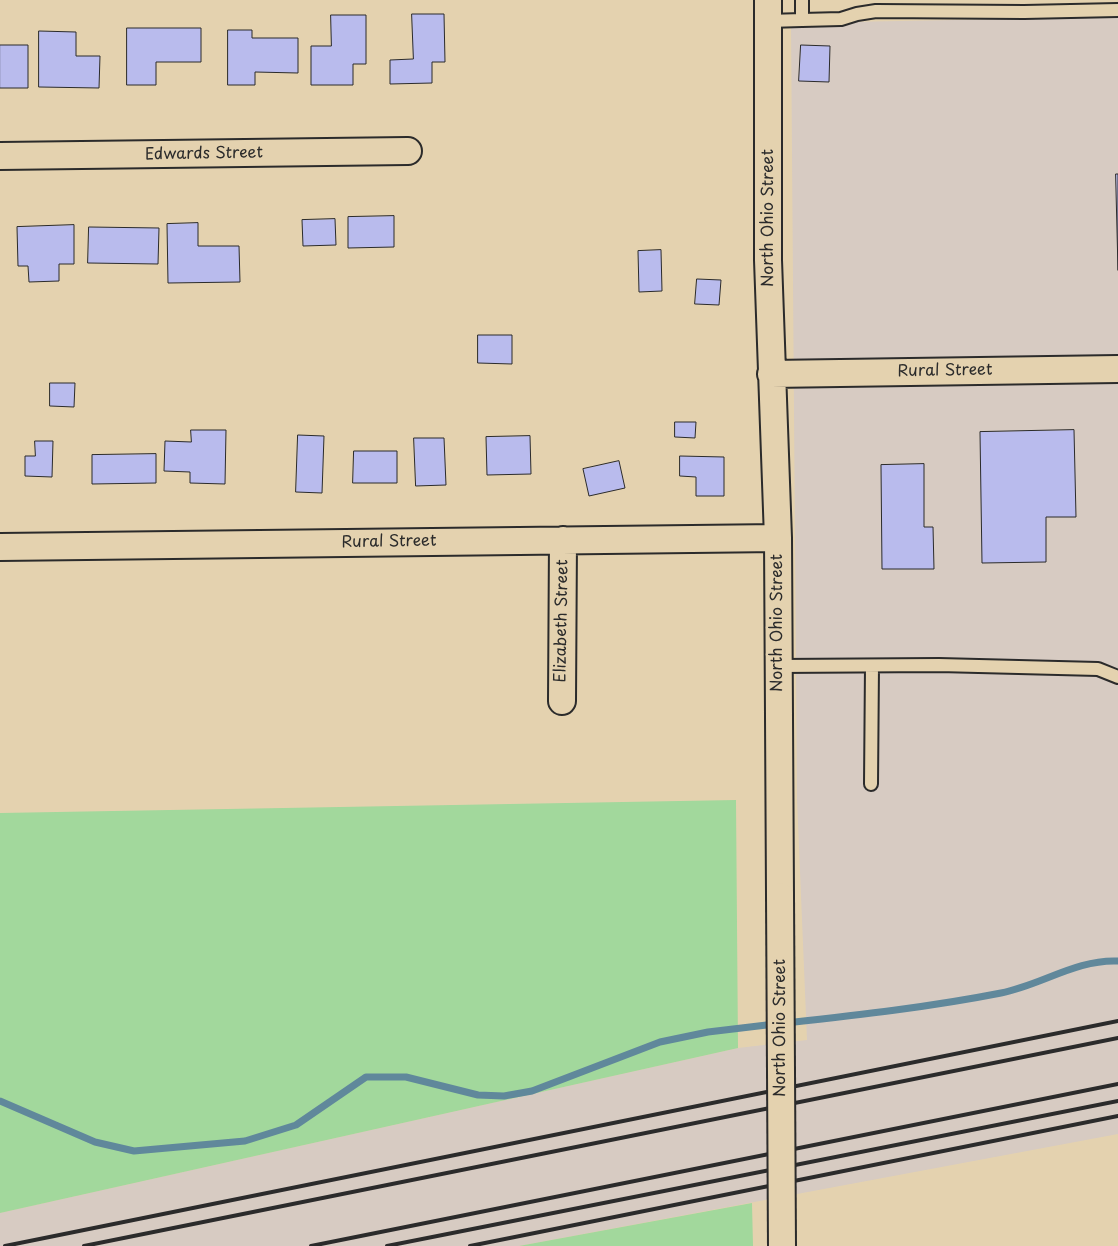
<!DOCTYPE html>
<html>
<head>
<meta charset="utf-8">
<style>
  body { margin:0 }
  canvas { display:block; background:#e4d2af }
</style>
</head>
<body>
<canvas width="1118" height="1246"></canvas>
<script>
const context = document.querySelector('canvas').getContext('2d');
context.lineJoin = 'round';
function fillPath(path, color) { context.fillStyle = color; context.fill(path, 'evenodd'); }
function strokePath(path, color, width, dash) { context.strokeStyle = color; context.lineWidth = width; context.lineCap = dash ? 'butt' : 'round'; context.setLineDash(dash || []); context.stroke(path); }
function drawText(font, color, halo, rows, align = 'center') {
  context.font = font + ' "Playpen Sans",sans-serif'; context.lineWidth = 4.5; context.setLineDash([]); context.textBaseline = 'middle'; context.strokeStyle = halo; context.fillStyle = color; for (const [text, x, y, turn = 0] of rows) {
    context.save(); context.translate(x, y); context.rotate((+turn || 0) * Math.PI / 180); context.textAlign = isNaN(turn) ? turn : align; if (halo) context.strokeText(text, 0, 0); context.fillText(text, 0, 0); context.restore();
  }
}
fillPath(new Path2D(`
  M1118,17v1117l-599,112h-519v-33l738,-165 69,-8 -10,-241 -6,-776z`), '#d7cbc2');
fillPath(new Path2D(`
  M736,800l2,248 -738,165v-400z
  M752,1203l1,43h-234z`), '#a2d89c');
strokePath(new Path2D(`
  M786,1023c72,-8 144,-16 215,-30 40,-8 76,-34 117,-32
  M0,1101l95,41 39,9 111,-10 51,-16 70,-48h40l72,18 26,1 28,-5 128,-49 48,-10 67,-8`), '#60889b', 7);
const building = new Path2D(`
  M412,14h32l1,48h-13v21l-42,1v-24l23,-1z
  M331,15h35v49h-13v21h-42v-39h20z
  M127,28h74v34h-45v23h-29z
  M228,30h24v8h46v35l-43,-1v13h-27z
  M39,31l37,1v24h24l-1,32 -60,-1z
  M0,45h28v43h-28z
  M801,45l29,1 -1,36 -30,-1z
  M1116,174h2v96z
  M394,216v31l-46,1v-31z
  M335,219l1,26 -33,1 -1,-26z
  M198,223v23h41l1,36 -72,1 -1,-59z
  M74,225v39h-15v17l-30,1 -1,-16h-10l-1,-39z
  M89,227l70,1 -1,36 -70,-1z
  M661,250l1,41 -23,1 -1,-41z
  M697,279l24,1 -2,25 -24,-1z
  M478,335h34v29l-34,-1z
  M50,383h25l-1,24 -24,-1z
  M675,422h21l-1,16 -20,-1z
  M191,430h35l-1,54 -35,-1v-11l-26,-1 1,-30 26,1z
  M1074,430l2,87h-30v45l-64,1 -2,-131z
  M298,435l26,1 -2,57 -26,-1z
  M530,436l1,38 -44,1 -1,-38z
  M414,438h30l2,47 -30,1z
  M35,441h18l-1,36 -27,-1v-20h10z
  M354,451h43v32h-44z
  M156,454v29l-64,1v-29z
  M680,456l44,1v39h-28v-19l-16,-1z
  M619,461l6,27 -36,8 -6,-27z
  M924,464v63h9l1,42h-52l-1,-104z`);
fillPath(building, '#b9bbed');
strokePath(building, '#2b2b2b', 1);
const service = new Path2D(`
  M802,20l39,-1 16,-5 19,-3 148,1 94,-2
  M768,21l34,-1v-20
  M778,666l161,-1 159,4 20,8
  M871,784l1,-118`);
const minor = new Path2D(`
  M768,0v260l10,278 2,358
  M0,156l408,-5
  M771,374l347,-5
  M0,547l778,-9
  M562,701l1,-161`);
strokePath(service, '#2b2b2b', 16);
strokePath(minor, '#2b2b2b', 30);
strokePath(service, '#e4d2af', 12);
strokePath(minor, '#e4d2af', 26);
strokePath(new Path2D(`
  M5,1246l1113,-225
  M84,1246l1034,-208
  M311,1246l807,-162
  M387,1246l731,-145
  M470,1246l648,-130`), '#2b2b2b', 4);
const minorBridge = new Path2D(`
  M780,896l2,350`);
strokePath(minorBridge, '#2b2b2b', 30, []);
strokePath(minorBridge, '#e4d2af', 26);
drawText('16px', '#2b2b2b', '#e4d2af', [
  ["Edwards Street",204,154,-1],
  ["North Ohio Street",769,218,-90],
  ["Rural Street",945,371,-1],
  ["Rural Street",389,542,-1],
  ["Elizabeth Street",562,621,-89],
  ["North Ohio Street",778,623,-90],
  ["North Ohio Street",781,1028,-90]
]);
</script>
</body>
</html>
